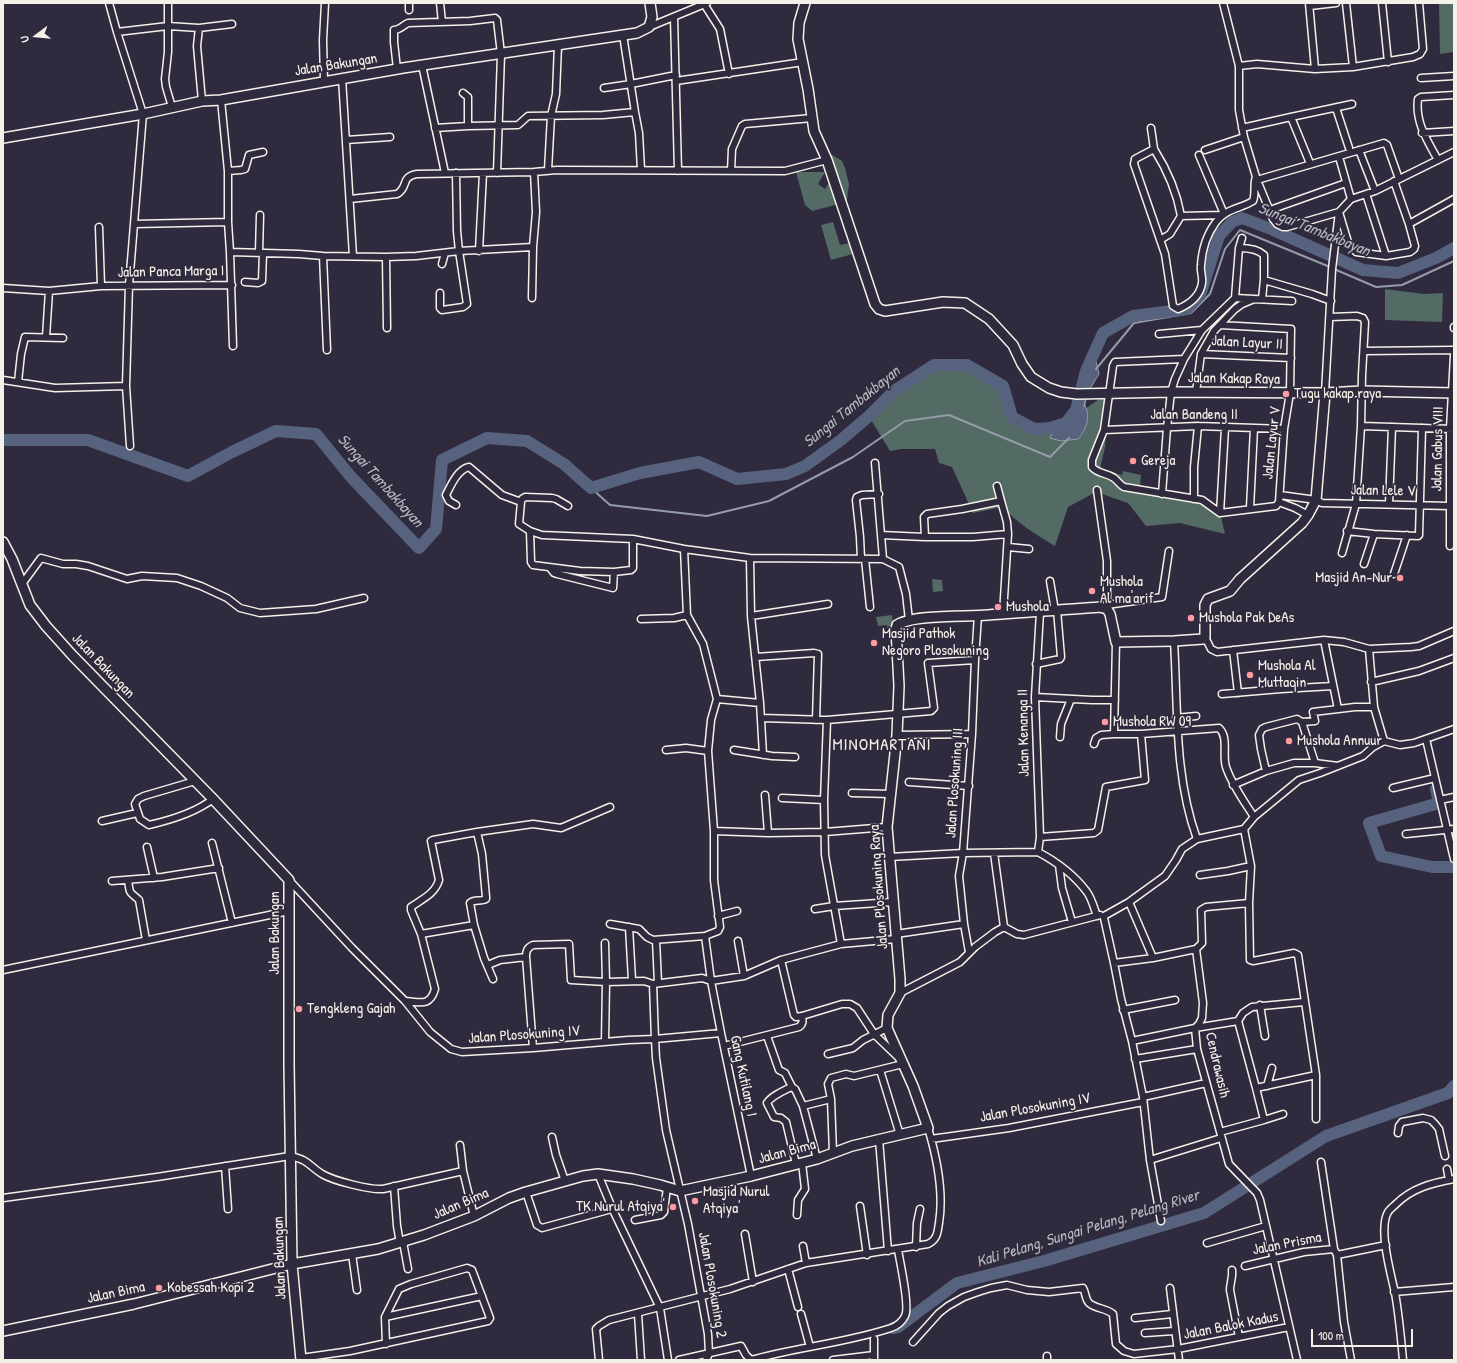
<!DOCTYPE html>
<html>
<head>
<meta charset="utf-8">
<style>
  body { margin:0 }
  #map { position:relative; width:1457px; height:1363px; overflow:hidden; background:#2f2a3d; font-family:"Patrick Hand",sans-serif }
  canvas { display:block }
  .frame { position:absolute; inset:0; border:4px solid #f4f1e8; pointer-events:none }
  .north { position:absolute; left:16px; top:16px; width:40px; height:40px; -webkit-text-stroke:3px #2f2a3d; paint-order:stroke; rotate:254deg; font-size:11px; font-weight:700; line-height:16px; text-align:center; color:#f4f1e8 }
  .north::after { content:''; display:block; margin:auto; width:14px; height:18px; background:#f4f1e8; clip-path:polygon(50% 0,100% 100%,50% 72%,0 100%) }
  .scale { position:absolute; left:1311px; top:1329px; width:102px; height:18px; box-sizing:border-box; border:2px solid #f4f1e8; border-top:0; padding-left:5px; font-size:12px; line-height:14px; white-space:nowrap; color:#f4f1e8; -webkit-text-stroke:3px #2f2a3d; paint-order:stroke }
</style>
</head>
<body>
<div id="map">
<canvas width="1457" height="1363"></canvas>
<div class="frame"></div>
<div class="north">U</div>
<div class="scale">100 m</div>
</div>
<script>
const context = document.querySelector('canvas').getContext('2d');
context.lineJoin = 'round';
function fillPath(path, color) { context.fillStyle = color; context.fill(path, 'evenodd'); }
function strokePath(path, color, width, dash) { context.strokeStyle = color; context.lineWidth = width; context.lineCap = dash ? 'butt' : 'round'; context.setLineDash(dash || []); context.stroke(path); }
function drawText(font, color, halo, rows, align = 'center') {
  context.font = font + ' "Patrick Hand",sans-serif'; context.lineWidth = 3.5; context.setLineDash([]); context.textBaseline = 'middle'; context.strokeStyle = halo; context.fillStyle = color; for (const [text, x, y, turn = 0] of rows) {
    context.save(); context.translate(x, y); context.rotate((+turn || 0) * Math.PI / 180); context.textAlign = isNaN(turn) ? turn : align; if (halo) context.strokeText(text, 0, 0); context.fillText(text, 0, 0); context.restore();
  }
}
fillPath(new Path2D(`
  M1439,3h15v49l-14,2z
  M829,153l13,8 3,7 4,16 -3,24 -15,-40z
  M796,172h29l-7,12 7,5 7,-12 7,27 -27,7 -7,-6z
  M833,222l7,23 10,-2 3,11 -22,6 -10,-35z
  M1385,289l39,5 19,-1 -1,29 -57,-2z
  M970,368l31,19 9,32 26,14 32,-6 13,-15 28,-20 -4,55 -5,22 22,6 1,-4 18,4 -1,12 63,12 17,14 5,21 -45,-11 -34,3 -18,-23 -32,-11 -28,15 -13,39c-19,-11 -37,-23 -53,-39l-29,6 -21,-46 -13,-4 -4,-14h-33l-12,2 -19,-31 25,-25 40,-26z
  M932,579l10,1 1,11 -10,1z
  M892,615l3,23 -6,1 -2,-14 -9,1 -2,-9z`), '#546a65');
const water = new Path2D(`
  M1091,358l5,3 3,13 -11,18 -2,-21z
  M1084,404c8,11 2,26 -6,35l-17,2 -11,-3 4,-8 14,-3 13,-15z`);
fillPath(water, '#56627e');
strokePath(water, '#959ba8', 1);
strokePath(new Path2D(`
  M1334,269l42,18 26,-2 52,-24
  M1096,369l38,-46 57,-10 19,-19 15,-45 15,-19 90,37
  M1084,406l2,-9
  M591,488l19,17 97,11 62,-15 84,-44 52,-36 44,-6 101,42 19,-19`), '#959ba8', 2);
strokePath(new Path2D(`
  M3,440h85l100,36 44,-24 44,-21 40,3 35,43 68,71 17,-19 6,-69 45,-22 40,3 37,23 27,24 49,-15 59,-11 38,17 49,-5 19,-8 36,-26 28,-24 25,-25 40,-26h33l36,21 9,31 22,12 16,-1 16,-5 10,-13 10,-39 17,-38 30,-17 54,-7 13,-14 19,-59 13,-14 10,-4 29,11 92,41 35,3 38,-15 18,-10
  M1436,789l3,14 -70,20 12,33 51,11h22
  M893,1328l5,-1 59,-44 87,-22 160,-48 122,-77 122,-43 6,-7`), '#56627e', 12);
const street = new Path2D(`
  M109,3l8,29 26,82 -14,171 -3,101 4,60
  M409,3v7
  M440,3l2,19
  M1223,3l16,63v44l5,27 13,43 16,39 4,5 6,3h4l52,-15 9,30 8,10 30,4 -20,-62
  M1309,3l6,66
  M1346,3l7,64
  M1382,3l6,59
  M704,4l16,25 9,45
  M1310,6l26,-3
  M674,17l4,154
  M649,27l58,-24
  M199,28l-2,18 5,55
  M117,32l51,-6v-23
  M623,35l12,77 4,21 2,37
  M422,65l23,108
  M1239,66l18,-2 58,5 38,-2 60,-10 7,-3 3,-5 -4,-46
  M397,69l-3,-27v-12c6,0 8,-4 14,-7l62,-2 25,-3 2,2 4,34 -4,119
  M342,78l11,178
  M1421,78l33,-2
  M324,81l-1,-41 2,-37
  M676,81l127,-19
  M604,88l27,-4 45,-9
  M463,93l5,4v29
  M221,100l7,71v51l2,30 3,94
  M172,107l-6,-20 -1,-8 3,-27v-26l31,2 33,-4
  M1336,108l13,40
  M435,128l33,-2 50,-1 10,-9 75,-1 32,-3
  M1151,128l3,21
  M1242,128l49,-11
  M1422,133l32,-2
  M346,140l44,-3
  M1205,150l39,-13
  M1359,150l16,41
  M1199,155l25,59
  M1339,157l12,42
  M1438,160c-11,-20 -23,-38 -20,-61l3,-2 33,-2
  M1309,161l-18,-44 61,-13
  M548,170l3,-54 5,-22 2,-49
  M228,171l13,-1 4,-1 4,-14 14,-3
  M731,171l1,-22 10,-23 3,-2 67,-6
  M1257,180l127,-37 3,2 12,34
  M350,199l47,-5c12,-7 3,-17 20,-20l117,-2 23,-2 228,1 42,-11
  M1270,210l76,-27
  M1181,216l42,-1
  M134,224l94,-2
  M1409,224l45,-25
  M99,227l2,59
  M1160,240l10,-6 11,-18c-4,-23 -15,-48 -27,-67l-19,10 -1,5 31,90 8,52 5,3c12,-5 22,-13 24,-26 1,-6 -2,-12 -1,-18 1,-15 6,-31 15,-43 11,-14 24,-13 37,-21 3,-8 0,-17 3,-24
  M1239,248c9,0 19,1 25,7v25l-2,19
  M479,251l4,-78
  M230,252l69,2 24,2 63,1 30,-1 43,-5 74,-4
  M259,253l1,-38
  M323,256l4,94
  M1386,256l24,-4 4,-3 1,-3 -6,-22 -15,-43
  M386,257l1,71
  M442,264l3,-11
  M1264,280l48,14 19,7
  M245,282l13,1 4,-2 1,-28
  M3,288l46,3 52,-5 131,-1
  M440,293v15l2,2 21,-3 4,-3 -8,-53 -2,-20 -1,-58
  M532,298l1,-51 3,-35 -2,-40
  M1235,298l4,-50 3,-10
  M1235,298l57,3
  M1330,317l27,-1 6,2 2,4 -3,53 -1,51 -5,78 -14,49
  M1454,327v1
  M1159,334l43,-4
  M46,337l3,-46
  M1364,351l90,-1
  M1201,354l90,4
  M1184,359l-69,3 -2,4 -9,64 -12,30v7c6,7 15,6 22,11 4,3 6,7 10,9l78,13 18,13 56,-7 3,-4 5,-73 6,-36 1,-64 -71,-4
  M3,380l52,8 71,-2
  M18,382l3,-28 4,-17 38,1
  M1196,392l5,-38 13,-23 21,-22 7,-5 12,-5
  M1325,393l7,-124 7,-57 12,-13 24,-8 79,-39
  M1361,426l91,3
  M1104,430l94,-4 86,3
  M875,463l8,96
  M997,486l4,15
  M1097,490l10,71v48
  M1162,494l5,-66 4,-36 4,-13 9,-20 18,-29 33,-32
  M1280,495l36,5 6,3 128,3
  M1194,499v-32l4,-41
  M521,502l1,-3 3,-2 27,1 4,1 12,7
  M1279,502l16,6 13,7
  M1389,504l3,-77
  M456,505l-7,-4 -3,-6c5,-10 12,-26 23,-28l33,28 19,7 -2,22 11,7 12,4 91,4 51,10 66,9 133,1 16,8 7,27 3,26
  M1250,508l4,-80
  M1220,513l5,-85
  M530,531l1,31 2,3 47,6 34,1 17,-2 2,-2v-29
  M1347,531l27,3 44,2 1,-1 3,-107
  M881,535l44,2 -1,-20 3,-3 35,-5 39,-8 6,21 1,12 -5,80
  M925,537h48l35,-3
  M1450,546v-117l4,-74
  M1008,547l21,2
  M684,549l3,66 16,29 14,55 -6,21 -3,31 6,80v49l6,47 -2,4 -13,5 6,45 10,52 30,143
  M750,558l1,58 9,87 3,52
  M861,559l-1,-22 -4,-37 1,-3 5,-2 17,-1
  M865,559l5,48
  M1364,564l10,-30
  M550,568l4,5 3,1 56,14 1,-16
  M1394,574l13,-39
  M1050,581l5,30
  M22,584l19,-26 22,6h13l12,2 39,13 15,-3 35,2 24,8 26,12 13,10 20,5 56,-4 48,-11
  M1107,605l55,-8 7,-46
  M751,616l77,-12
  M641,619l33,-1 13,-3
  M1205,637l6,12 6,3 107,-12 20,2 25,7 42,-2 8,-1 35,-15
  M1324,640l14,69
  M1174,641c4,66 0,135 23,198
  M1369,649l5,58 10,34
  M1233,650l5,43
  M756,657l58,-4 4,1 -2,66
  M1036,664l24,-5 1,-2 -4,-47
  M1371,682l48,-11 35,-13
  M1222,694l59,-5 52,-3
  M1035,697l57,3h23
  M717,699l43,4
  M762,718l65,2 104,-9 3,-3 -6,-45 47,-3
  M1176,718l20,-2
  M827,720l-3,80 1,55 16,89
  M1302,722l13,41 23,3
  M1114,734l2,-92
  M897,735l75,-1
  M1060,737l1,-13 10,-25
  M1426,739l28,120
  M1094,744l2,-6 5,-3 13,-1h27l78,-6c10,9 3,27 7,39 6,18 18,34 28,50
  M666,750l20,-2 22,3
  M734,750l38,6 23,1
  M1266,771l-5,-22 -2,-14 3,-6 4,-2 31,-8 5,3 13,-1 -2,-9 42,-5h19
  M195,781l-51,15 -6,3 -3,5 5,15 9,6c22,-5 46,-12 64,-26
  M909,782l60,4
  M1233,785l33,-14 28,-8h21
  M1393,788l42,-10
  M852,793l39,1
  M765,795l3,38
  M782,798l42,2
  M1440,800l14,-3
  M102,821l35,-8
  M1244,829l7,37 -2,37 -43,4 -5,3 1,33 -6,6 7,54 -1,15 -3,6 -4,4 2,21 32,115 28,29 3,7 37,160
  M714,831l54,2 57,-1 62,-5
  M477,832l56,-8 28,4 49,-21
  M1406,834l48,-5
  M1040,837l54,-4 4,-3 8,-43 39,-7 -4,-46
  M212,843l20,80
  M147,847l7,31
  M1038,852l2,-15 -5,-140 5,-85
  M994,853l10,74
  M889,857l74,-4 75,-1c19,10 37,24 49,40 5,7 7,16 10,24
  M1059,865l3,23 10,34
  M1200,875l28,-4 23,-5
  M128,880c2,15 1,11 11,20l7,40
  M289,880l63,68 53,53 25,31 21,17 11,3 71,-4 95,-8 27,-1 1,19 10,72 22,94 20,110 1,20 -3,6
  M112,881l50,-4 57,-9
  M1129,902l24,56
  M1249,903l1,57 3,1 41,-8 4,2 18,120v44
  M815,909l19,-3 59,-4
  M718,916l19,-5
  M610,924l29,5 8,8 6,3 52,-4
  M474,925l10,33 9,21
  M629,927l3,53
  M896,934l68,-10
  M656,940l2,43
  M738,941l6,35
  M969,952l-5,-28 -5,-48 4,-23 9,-119 3,-74 3,-45
  M781,960l13,55 2,2 6,-1
  M1114,963l39,-5 43,-9
  M488,965l12,-5 26,-3
  M3,970l286,-59
  M900,993l60,-31 15,-15 20,-15 9,-5 13,7 7,1 76,-20
  M405,1001c15,1 25,6 30,-12l-14,-55 -10,-24v-3c11,-8 24,-13 28,-27l-8,-39 2,-1 44,-8 5,22 4,43v2c-5,3 -12,0 -16,4l4,22 -53,9
  M1260,1005l5,31
  M1123,1010l52,-10
  M1238,1021l5,-8 9,-6 52,-5
  M721,1033l-66,6 -2,-55 49,-6 9,3 33,-5 37,-16 60,-16 55,-5
  M767,1036l12,34 6,3 7,14
  M1132,1041l63,-13 43,-7 18,67 60,-13
  M605,1042l1,-60 38,-1 9,3
  M724,1046l75,-19c4,-3 4,-6 3,-11l40,-12h8l7,4 17,26 25,24
  M533,1048l-7,-91c0,-6 1,-9 7,-12l36,-1 2,36 35,2 -1,-39
  M828,1054l25,-6 10,-8 24,-12
  M1135,1059l62,-10
  M880,1070l20,65
  M1267,1086l5,-18
  M1143,1097l63,-14
  M831,1099l2,54
  M803,1106l28,-7 -3,-15 3,-6 15,-4 8,2 49,-12
  M1264,1120l19,-6
  M1220,1132l44,-12 -8,-32
  M1398,1133l1,-7 3,-4 21,-4 8,2 4,4 4,5 6,27
  M552,1137l4,18 9,26
  M1221,1138l-71,22 -7,-63 -11,-56 -11,-42 -7,-36 -10,-45v-2l25,-14 36,-26 11,-16 6,-11 15,-10 47,-10 10,-12 45,-37 21,-7 43,-17 10,-9 11,-6 16,4 14,-2 40,-14
  M879,1139l9,112
  M931,1139l78,-11 134,-26
  M460,1145l3,26 11,45
  M1150,1160l11,61
  M1321,1162l13,87 3,6 7,67 7,38
  M796,1164l-10,-42 -5,-4 -7,-1 -7,-14c4,-7 16,-12 24,-16l4,2 8,17 14,53
  M225,1166l3,43
  M1447,1169l2,11
  M598,1174l14,34 48,100 8,52
  M394,1186l3,40 3,17
  M526,1192l11,33 5,3 66,-18
  M3,1198l154,-21 133,-21c19,4 18,9 32,18 12,7 48,16 61,15l80,-18
  M860,1206l7,49
  M797,1215l1,-15 7,-11 -3,-26
  M635,1220l26,-5 3,-3 3,-25
  M745,1234l8,48
  M403,1242l5,27
  M1207,1243l59,-17
  M803,1246l3,17
  M916,1247l1,-24 3,-14
  M352,1254l5,36
  M1337,1255l49,-10
  M1245,1266l59,-14 30,-3
  M788,1269l10,38
  M1232,1270c1,7 -2,13 -2,20l9,47
  M1170,1288l9,72
  M1394,1292l60,-5
  M638,1314l3,46
  M801,1314l9,33
  M385,1317l97,-21
  M1135,1318l37,-4
  M1145,1333l29,-2
  M913,1342l26,-29 9,-7 16,-9 14,-5 13,-4 16,-3 20,5 22,2 34,-4c3,5 2,11 6,15 7,6 17,5 24,11l3,30 8,7 10,3 44,-5 111,-22
  M1047,1356v4
  M301,1358l49,-7 138,-30 2,-3 -18,-48 -5,-2 -56,16 -12,5 -14,28 1,27
  M599,1360l-3,-31 3,-3 10,-6 121,-31 76,-26 122,-19c2,-1 6,-4 7,-6 3,-4 3,-10 4,-15 5,-31 -2,-65 -11,-95
  M679,1360l62,-14 5,9 5,5
  M751,1360c46,-13 95,-17 140,-32 6,-2 11,-6 14,-12 5,-9 -5,-54 -7,-66
  M833,1360l41,-5
  M874,1360v-21
  M1403,1360c-2,-22 -4,-45 -8,-67 -4,-19 -17,-64 -7,-81 2,-3 6,-6 8,-8 16,-16 36,-21 58,-25`);
const secondary = new Path2D(`
  M805,3l-6,20 -1,16 10,50 6,42 13,29 48,144 4,5 6,2 58,-9 22,1 24,16 24,26 9,19 9,13 18,11 12,4 16,2 94,-2 154,1 37,-2 92,2
  M3,138l140,-24 59,-13 19,-1 182,-32 234,-35 12,-6 3,-10 -2,-14
  M3,542l9,17 18,46 16,21 27,30 140,143 76,81v184l3,200 9,96
  M3,1331l131,-27 158,-40 86,-15 46,-14 50,-19 35,-18 17,-6 57,-16 15,-2 35,5 27,6 20,6 71,-15 66,-17 35,-13 76,-18 -15,-42 -26,-58 1,-13 12,-22v-14l-13,-152 10,-92 2,-49 -3,-57 1,-4c16,-11 70,-8 91,-10 37,-3 75,-5 112,-8l7,2 3,5 6,28 58,-1 29,-2 2,-2v-32l3,-6 22,-8 10,-12 62,-56 6,-8 8,-15 9,-107`);
strokePath(street, '#f4f1e8', 9);
strokePath(secondary, '#f4f1e8', 12);
strokePath(street, '#2f2a3d', 6);
strokePath(secondary, '#2f2a3d', 9);
for (const [x, y, r, color] of [
  [1286,394,4,"#ff9aa2"],
  [1133,461,4,"#ff9aa2"],
  [1400,578,4,"#ff9aa2"],
  [1092,591,4,"#ff9aa2"],
  [998,607,4,"#ff9aa2"],
  [1191,618,4,"#ff9aa2"],
  [874,643,4,"#ff9aa2"],
  [1250,675,4,"#ff9aa2"],
  [1105,722,4,"#ff9aa2"],
  [1289,741,4,"#ff9aa2"],
  [299,1009,4,"#ff9aa2"],
  [695,1201,4,"#ff9aa2"],
  [673,1207,4,"#ff9aa2"],
  [159,1288,4,"#ff9aa2"]
]) { const dot = new Path2D(); dot.arc(x, y, r, 0, 2 * Math.PI); context.fillStyle = color; context.fill(dot); strokePath(dot, '#2f2a3d', 1.5); }
drawText('15px', '#f4f1e8', '#2f2a3d', [
  ["Jalan Bakungan",336,65,-9],
  ["Jalan Panca Marga I",171,272,-1],
  ["Jalan Layur II",1247,343,3],
  ["Jalan Kakap Raya",1234,379,1],
  ["Jalan Bandeng II",1194,415],
  ["Jalan Layur V",1272,443,-84],
  ["Jalan Gabus VIII",1438,449,-89],
  ["Jalan Lele V",1383,491,1],
  ["Jalan Bakungan",103,666,46],
  ["Jalan Kenanga II",1024,733,-91],
  ["Jalan Plosokuning III",955,783,-86],
  ["Jalan Plosokuning Raya",879,887,-94],
  ["Jalan Bakungan",275,933,-90],
  ["Jalan Plosokuning IV",524,1035,-4],
  ["Cendrawasih",1217,1065,77],
  ["Gang Kutilang I",743,1076,78],
  ["Jalan Plosokuning IV",1035,1108,-10],
  ["Jalan Bima",787,1152,-15],
  ["Jalan Bima",461,1204,-23],
  ["Jalan Prisma",1287,1244,-11],
  ["Jalan Bakungan",280,1258,-92],
  ["Jalan Plosokuning 2",712,1285,80],
  ["Jalan Bima",116,1293,-12],
  ["Jalan Balok Kadus",1231,1326,-11]
]);
drawText('15px', '#f4f1e8', '#2f2a3d', [
  ["Tugu kakap raya",1294,394],
  ["Gereja",1141,461],
  ["Masjid An-Nur",1392,578,"right"],
  ["Mushola",1100,582],
  ["Al ma'arif",1100,599],
  ["Mushola",1006,607],
  ["Mushola Pak DeAs",1199,618],
  ["Masjid Pathok",882,634],
  ["Negoro Plosokuning",882,651],
  ["Mushola Al",1258,666],
  ["Muttaqin",1258,683],
  ["Mushola RW 09",1113,722],
  ["Mushola Annuur",1297,741],
  ["Tengkleng Gajah",307,1009],
  ["Masjid Nurul",703,1192],
  ["Atqiya'",703,1209],
  ["TK Nurul Atqiya'",665,1207,"right"],
  ["Kobessah Kopi 2",167,1288]
], 'left');
drawText('italic 16px', '#b5b8be', '#2f2a3d', [
  ["Sungai Tambakbayan",1314,230,22],
  ["Sungai Tambakbayan",852,407,-39],
  ["Sungai Tambakbayan",380,481,48],
  ["Kali Pelang, Sungai Pelang, Pelang River",1088,1229,-17]
]);
context.letterSpacing = '1px';
drawText('17px', '#f4f1e8', '#2f2a3d', [
  ["MINOMARTANI",882,745]
]);
context.letterSpacing = '0px';
</script>
</body>
</html>
